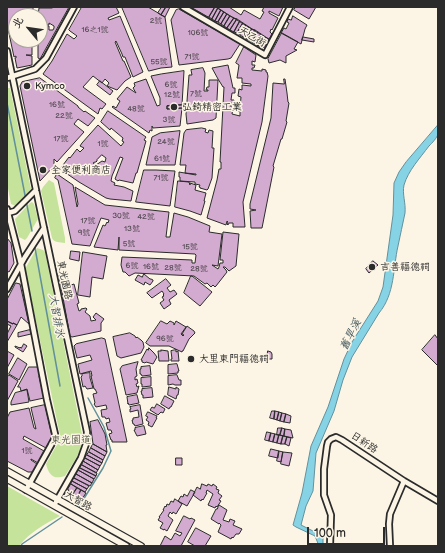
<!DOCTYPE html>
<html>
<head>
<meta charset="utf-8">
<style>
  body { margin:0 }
  #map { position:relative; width:445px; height:553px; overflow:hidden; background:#fcf5e5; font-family:"Balsamiq Sans","LXGW WenKai TC",sans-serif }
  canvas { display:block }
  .frame { position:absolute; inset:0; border:8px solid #2b2b2b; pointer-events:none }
  .north { position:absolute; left:8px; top:8px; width:40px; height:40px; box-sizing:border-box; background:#fcf5e5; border:1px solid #a8a49b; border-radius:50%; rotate:299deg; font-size:11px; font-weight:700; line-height:16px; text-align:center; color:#2b2b2b }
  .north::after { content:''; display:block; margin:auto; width:14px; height:18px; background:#2b2b2b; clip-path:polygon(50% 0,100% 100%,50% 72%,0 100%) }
  .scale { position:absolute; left:307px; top:527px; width:78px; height:18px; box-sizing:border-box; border:2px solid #2b2b2b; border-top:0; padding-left:5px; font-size:12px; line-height:14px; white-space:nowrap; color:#2b2b2b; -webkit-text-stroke:3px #fcf5e5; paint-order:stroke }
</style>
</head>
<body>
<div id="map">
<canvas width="445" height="553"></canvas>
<div class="frame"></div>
<div class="north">北</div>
<div class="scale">100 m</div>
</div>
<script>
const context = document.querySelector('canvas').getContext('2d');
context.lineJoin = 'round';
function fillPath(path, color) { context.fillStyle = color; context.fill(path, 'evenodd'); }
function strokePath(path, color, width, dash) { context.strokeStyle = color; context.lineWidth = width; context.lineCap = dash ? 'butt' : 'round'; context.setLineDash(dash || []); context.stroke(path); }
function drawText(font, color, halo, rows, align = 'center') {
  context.font = font + ' "Balsamiq Sans","LXGW WenKai TC",sans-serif'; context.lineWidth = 3; context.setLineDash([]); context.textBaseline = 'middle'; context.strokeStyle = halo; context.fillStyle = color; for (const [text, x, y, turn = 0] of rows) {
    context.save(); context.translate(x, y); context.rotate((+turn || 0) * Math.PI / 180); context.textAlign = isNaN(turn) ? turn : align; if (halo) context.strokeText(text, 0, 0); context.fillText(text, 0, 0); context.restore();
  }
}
fillPath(new Path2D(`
  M7,88h3l21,101 -15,17 -5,-2 -4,-21z
  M49,180l5,3 11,55v5c-5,-1 -11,0 -13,-5l-11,-47 2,-4z
  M32,202l2,2 4,15 -11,19 -2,2 -6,-3 -4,-18 15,-16z
  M37,248l6,2 2,2 37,182c2,15 -9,29 -17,42 -12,4 -16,-1 -19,-12l13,-23 1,-6 -35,-166z
  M7,486l53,30c-15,8 -30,16 -41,30h-12z`), '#c5e39b');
const water = new Path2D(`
  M438,125c0,3 1,7 0,9 -1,4 -6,9 -9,12 -9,12 -21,25 -25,39 -2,9 2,18 1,28 -2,11 -5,22 -7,33 -5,22 -3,48 -19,67l-27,44 -9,23 -9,31 -18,42 -3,38 -7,15 -5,19 22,11v10h-4l-4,-10 -19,-9 -3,-2 9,-32 9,-47 17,-39 16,-48 8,-17 26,-41 5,-14 10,-72 1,-32 5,-11 7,-10z`);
fillPath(water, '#87d3e6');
strokePath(water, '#62909b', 1);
strokePath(new Path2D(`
  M7,103l25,128
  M35,248l25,138
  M78,508l25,-40 8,-17 -7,-24 -16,-29
  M21,546l1,-2 40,-27`), '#62909b', 1.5);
const building = new Path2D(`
  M7,7h26v9h-17v24h16v15h-6l6,1v9l-15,3 -2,-10h1v-2l-2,1 -7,-33z
  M53,7h16l-29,52 -2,-1v-18h2v-14h9v4h4l1,-2v-2l-5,-3v2h-9v-9h-2l1,-8h13z
  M82,7h34l3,6 -11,5 1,2 11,-4 23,56 -10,5 -8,-20h-2l-1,-3 -6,-13 -1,1 8,19h1l7,16 -6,4 -8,9 -10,-4 2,-3 -4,-4 -3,4 -9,-7 -10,11 23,17 -4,5 -2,-1 -2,6 -55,-40 9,-13 15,-27 7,5 3,-3 -7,-5 -1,-1z
  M122,7h26l17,10 7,50 -11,1 -12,3z
  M162,7h4l-5,8 -3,-2z
  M166,7h4l-5,10 -4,-2z
  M191,7h24l-6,10z
  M215,7l3,1 -6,11 -3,-2z
  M216,7h13l12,8 3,-5 16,9 4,-7 -2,-1 2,-4h19l-4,9 -10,-5v2l9,5 -6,12 -1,-1 -1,3 2,2 -3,5z
  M296,7h20l-7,12 -15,-9z
  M218,8l3,2 -6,11 -3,-2z
  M179,9l61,35 -9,14 -3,1 -49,6 -8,-45 5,-10z
  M221,10l3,2 -6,10 -3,-1z
  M224,12l3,2 -6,10 -3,-2z
  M227,14l3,2 -6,10 -3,-2z
  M230,16l4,2 -7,10 -3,-2z
  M293,16l14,9 -2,4 -4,15 -20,-11 3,-5 2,1 3,-6 -2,-1 1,-3 3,1z
  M234,18l3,1 -7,11 -3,-2z
  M237,19l3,2 -6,11 -4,-2z
  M240,21l3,2 -6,10 -3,-1z
  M243,23l3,2 -6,10 -3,-2z
  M246,25l3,2 -6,10 -3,-2z
  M249,27l3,2 -6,10 -3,-2z
  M252,29l3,1 -6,10 -3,-1z
  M255,30l3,2 -6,10 -3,-2z
  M258,32l3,2 -6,10 -3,-2z
  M282,33l16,9 -4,7 3,1 -11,6v7l-6,-3 -11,3 -1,-4z
  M261,34l3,2 -6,10 -3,-2z
  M264,36l5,3 -4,8 -3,1 -4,-2z
  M303,37l11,2v3l-12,-2z
  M244,47l12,8 -1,7 -3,-1v4h3l-1,3h-2v2l10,1v-2l4,1v2h1l1,4 -6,46 -19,80 2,25h-12v-4h-4l-1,2 -1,-1 1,-2 -1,-1 -1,4 -19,-7 10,-38 2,-11h2v-7h-1l4,-75h-1l-5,-8 -6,-11 16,-3 5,23h2v5h-3l-1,7h3l-1,4 -2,-1v4l2,1 -1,6 8,2v-5h-3v-4h3l1,-10 -3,-1 1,-7 3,1v-5l9,1v-2l-9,-1v-5h-5l2,-13 -3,-2z
  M203,68l2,5 -1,18h4v-1h-2l1,-3h2v-7h9l-2,38 -3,2 -26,4 -1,-10 3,-39h3l-1,-5z
  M184,71l-2,34 -15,1v3l15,-1 -2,18 -27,2 -1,-2v5l-2,-1 -1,3 -37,-26 1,-1 3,2 4,-7 -3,-2 10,-12 9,6 -3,-5 2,-2 -1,-3 12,-4 11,27 3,-1v-7l-9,-22 10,-2z
  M40,78l38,28v1l6,5 1,-1 10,7 -7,8 -10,-7 -4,5 10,8 -27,30 -3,-3v7l-14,15 -20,-95 2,-4z
  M284,79h1l2,14 1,9 1,1 -3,18 1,1 -5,17h-1l-8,27 1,1 -12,61h-11l-1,-17 6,-1 -6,-1v-5l21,-86 2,-35 11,1z
  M100,81l13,10 -3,4 -13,-10z
  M182,105v3l-15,1v-3z
  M108,111l38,26 -2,3 2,1 -9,32h-1l-3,10 -14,-3 -1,1 -3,-2 8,-21 -3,-1 -8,19 -1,5 4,2 -1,2 10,2 9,4 -2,10 -21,-2 -4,-1 -27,-16 -19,-13 9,-12 1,1 7,-9 3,3 4,-4 -4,-2 2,-3 16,-18 23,21 3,-4 -2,-1 1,-3 -12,-10 -1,2 -9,-8zM102,155l4,3 -1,4 -3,-1 -6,4 -3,-2 2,-1h1l1,-1v-1z
  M202,128l4,1 -1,3 3,1 1,-3 4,1 -1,17h2l-2,30 -4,11 -1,1 -7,-2v-1h-1l1,-2 -5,-1v-2l-15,-1v-4h-1v-5l17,3v-1l-11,-1 1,-8h-6l4,-32 2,-3z
  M180,131l-5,34h-29l6,-28 8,-4z
  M144,170h12l19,1 -5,35 -34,-4z
  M57,174l16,11 4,22 1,-3 -3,-17 30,18 64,7 -3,25h4l4,-24 14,4 22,9 -1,6 13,2 -4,32 -6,-1 6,4 1,-2 1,-4h3v-3h-3l3,-28 16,2 -3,32 -7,5 -4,-4h-2l3,3 1,2 -11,14 -1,1 -2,-2 -2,2 -4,-4 -2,1 -11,-8 -59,-3 -6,3 -4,-4h-2l-2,-7 1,-8 70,3v3h3l1,-8 -1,-1 -76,-4v-13l-1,13 -24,-3 9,-22 2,1 2,-4 1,1 1,-3 -8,-2 -11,28 -18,-2 -14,-64 -3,-2z
  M178,181l11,1 1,3v-2l6,2 -1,5 11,3 -2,8h1l-4,14 -11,-4 -15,-4z
  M7,238l4,5 3,20 -5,9 -2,-1z
  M71,251l9,1 -1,9 -9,-2z
  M83,252l24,4 -4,23 -11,-2 -2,20 -12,-2z
  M373,261l5,4 -9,8 -3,-4z
  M144,274l6,5h1l2,1v1l-3,4 -5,-3 -1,3 -9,-5 3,-5 4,2z
  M65,275l4,5 2,5 3,-1 5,19 -2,1 2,7 2,-1v-1l5,-1 1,1 -2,3 5,4 1,5 5,-1 -3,-3 3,-4 8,6 -3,4v8l-29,6 -2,-1 -11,-60z
  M191,276h1l20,16 -12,14 -16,-13z
  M166,279l5,6 -4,3 3,4 4,-2 3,4 -8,6 2,4 -7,5 -4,-6 4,-3 -2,-3 2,-1 -1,-1 1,-1 -2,-3 -10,7 -5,-5z
  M16,283l4,1 9,40 -8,-7 -4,8 -4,-2v1l-6,-3v-21z
  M7,321l6,3v-1l4,2 -10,17v-8l4,-8 -4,-2z
  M161,321l6,3 3,-3 4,2v2l2,-4 10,6 -5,7 2,2 1,-1 -2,-1 5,-8 7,5 1,2 -6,6 -6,12h-1v1l-13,-6h-19l-4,-3z
  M30,330l1,4 -13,3v-4z
  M130,333l5,3 1,2 1,-1 4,3 2,2 1,5 -3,6 -20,5 -4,-2 -4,-19z
  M435,335l3,4v27l-16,-16z
  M102,338l3,1 22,103h-15v-2h-1l-2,-6 3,-1 -1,-3h-3l-2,-7 4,-1 -1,-4 -3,1 -1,-2h-3l-1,-7 6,-1 -1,-4 -10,2 -2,-3 1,-1 -2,-9 4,-1 -2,-4h-1l-3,-13h1l-1,-5 -11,3 -2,-10 14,-4 -2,-5 -13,3 -3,-12 2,-2z
  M24,344l3,2 -4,6 -8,-5v-1l5,2v-1l1,1z
  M149,348l5,5 3,4 -4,7 -7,-2 -1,1 -3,-1v-2h-1l6,-11 1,1z
  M161,350l7,1 1,10h-10l-1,-10h3z
  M176,350v2l2,-1 1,10h-8v-2h1l-1,-8z
  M7,351l7,4 -7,13z
  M268,351l3,1 1,2v5h-5z
  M18,358l9,6 -8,16 -10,-6z
  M138,362l-2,7 1,7 -2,1v3l2,-1 1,4 -2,1 1,3 2,-1 -2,7 -11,2 -6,-26 2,-3z
  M177,364l2,7h-1v2l-10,1v-9z
  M150,366l1,9 -9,1 -1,-2h-1v-5h1v-2z
  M29,367h9l2,9h-1l5,22 -14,3 -3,-12 -6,2 -1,-4h-2z
  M90,373v5l3,10 -6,1 -2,-3 -2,1 -2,-10 1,-1v-2z
  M9,375l9,6 -11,20v-23z
  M177,375l2,5h2v5h-6l-2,-1 -5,1v-9z
  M151,377v9l-9,1v-3h-1v-6z
  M169,387l7,2v-2l3,2 -1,6h-1l-1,4 -8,-4z
  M152,388l1,9 -10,1v-3h-1l-1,-4h1v-2z
  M27,390l2,12 -18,3v-3l4,-9z
  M137,395l2,8 -10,2 -1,-2v1l-1,-7z
  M165,396l9,5 -3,6h-1l-1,2 -8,-5z
  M157,404l8,5 -2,4 -2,-1 -3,3 -8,-5 2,-3 2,1z
  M45,405l7,31 -6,12 -22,-12 -1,3 21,12 -6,12 -7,-4v1l6,4 -4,8h-5l-21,-11v-43l3,-6 19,-4 5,20 2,1 -5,-21z
  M140,405l3,19 -8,2 -1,-2h-1l-1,-4h1v-2l6,-1 -1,-7 -8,2v-3h1l-1,-2z
  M272,411h3l-1,8 -4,-1z
  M275,411l4,1 -2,8 -3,-1z
  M148,412l9,4 -1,2h1l-5,9 -4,-2 1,-3 -3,-2 2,-3 -2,-1z
  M279,412l3,1 -2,8 -3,-1z
  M282,413l4,1 -2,8 -4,-1z
  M286,414l5,2 -1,7 -6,-1z
  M98,420l7,14 2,11h-1l1,7 -14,-8 -3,-22z
  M144,426l2,8 -9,2 -3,-6h1v-2z
  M278,428h4l-2,7h-3z
  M282,428l3,1 -1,7 -4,-1z
  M285,429l6,1 2,8 -9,-2z
  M267,432l4,1 -2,8 -4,-1z
  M271,433l4,1 -2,8 -4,-1z
  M275,434l4,1 -2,8 -4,-1z
  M279,435l4,1 -2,8 -4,-1z
  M283,436l4,1 -2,7h-4z
  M287,437l4,1 -2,8 -4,-2z
  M93,444l14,8 -2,4 -14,-8z
  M91,448l14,8 -2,4 -14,-8z
  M271,449l8,2 -1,7 -9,-2z
  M279,451l4,1 -2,10 -4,-1z
  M89,452l14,8 -1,3 -15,-8z
  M283,452l9,1 -3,13 -8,-2z
  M87,455l15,8 -2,3 -15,-8z
  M85,458l15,8 -2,4 -15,-9z
  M176,458h6v7h-6z
  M83,461l15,9 -2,3 -14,-8z
  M82,465l15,8 -1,3 -16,-8z
  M80,468l16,8 -2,3 -16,-9z
  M78,470l16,9 -2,4 -16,-9z
  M76,474l16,9 -2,3 -16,-8z
  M74,478l15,8 -2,3 -15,-8z
  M72,481l15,8 -2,3 -14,-8z
  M71,484l6,4 -6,9 -1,-1 -2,-7z
  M202,484l5,2 1,-2 4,2 1,-2 4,3 -1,2 3,1 -1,3 4,3 -3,4 2,1 -4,6 -1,-1 -1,2 -7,-3 5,-11 -6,-4 -1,3h1l-4,7 -1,-1 -1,2 -8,-6 4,-8 3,2z
  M77,488l4,2 -5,10 -5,-3z
  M81,490l5,3 -6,9 -4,-2z
  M191,490l4,2 -8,14 -9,-5 3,-5 2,1 1,-3 3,2z
  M175,499l7,5 -6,10 -3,-2 -1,2 -2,-2 -2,4 5,4 -6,11 -3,-2v1l-4,-2 3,-5 -5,-3 2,-3h-1l5,-7h-1l2,-4 1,1 1,-3 2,1 2,-4 2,1z
  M219,505l8,5 -4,10 6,2 1,-3 5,2 -2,4 9,4 -3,5h-3l-3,4 -1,-1 -1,2 -13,-7 3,-7 -2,-2v1l-8,-5 5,-10h1z
  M184,516l6,3 1,-1 4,2 -14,26h-21l5,-10 6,4 4,-7 5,3 2,-3 -6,-2z
  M196,528l15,8 -6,10h-10l-7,-4z`);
fillPath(building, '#d3aad0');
strokePath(building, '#2b2b2b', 1);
const minor = new Path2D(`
  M183,7l82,48 25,-48
  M7,51l37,177 43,204 -1,12 -5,14 -25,44
  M7,78l28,-9 11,-11 28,-51
  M7,209l14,55 26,136 8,34v4l-29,52
  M7,213h1l7,-2 21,-21
  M7,289l18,-32 13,-20 6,-9
  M330,546l1,-31 -7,-20v-26l3,-23 1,-4 3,-3 5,-2 6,3 62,41 34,20
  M390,546l-1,-22 1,-10 14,-33`);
const tertiary = new Path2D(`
  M7,471l134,75
  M7,479l119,67`);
strokePath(minor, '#2b2b2b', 8);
strokePath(tertiary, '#2b2b2b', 8);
strokePath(minor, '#fcf5e5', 4.5);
strokePath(tertiary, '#fcf5e5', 5.5);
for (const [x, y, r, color] of [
  [27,86,4,"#2b2b2b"],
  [174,107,4,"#2b2b2b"],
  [43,170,4,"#2b2b2b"],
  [372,267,4,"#2b2b2b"],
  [191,359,4,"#2b2b2b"]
]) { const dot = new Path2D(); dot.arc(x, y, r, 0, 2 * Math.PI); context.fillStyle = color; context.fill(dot); strokePath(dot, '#fcf5e5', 1.5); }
drawText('8px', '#554b54', null, [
  ["2號",156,21],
  ["16之1號",95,30],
  ["106號",198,33],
  ["71號",192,57],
  ["55號",159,62],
  ["6號",171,85],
  ["7號",196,94],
  ["12號",172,95],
  ["16號",57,105],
  ["48號",136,109],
  ["22號",64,116],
  ["3號",169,120],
  ["17號",61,139],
  ["24號",166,142],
  ["1號",103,144],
  ["61號",162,159],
  ["71號",161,178],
  ["30號",121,216],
  ["42號",146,217],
  ["17號",88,221],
  ["13號",132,229],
  ["9號",84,233],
  ["5號",129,244],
  ["15號",190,247],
  ["6號",132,266],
  ["16號",151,267],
  ["28號",173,268],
  ["28號",199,269],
  ["96號",165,339],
  ["1號",27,451]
]);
drawText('10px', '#2b2b2b', '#fcf5e5', [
  ["天乙街",252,37,30],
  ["東光園路",64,280,78],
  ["日新路",364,443,34],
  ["大智路",78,501,30]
]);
drawText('10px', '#2b2b2b', '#fcf5e5', [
  ["Kymco",35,86],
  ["弘錡精密工業",182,107],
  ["全家便利商店",51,170],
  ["吉善福德祠",380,267],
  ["大里東門福德祠",199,359]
], 'left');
drawText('10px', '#525947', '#fcf5e5', [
  ["東光園道",71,440]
]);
drawText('italic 11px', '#42555a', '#fcf5e5', [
  ["大智排水",56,316,80],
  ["舊旱溪",351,335,-63]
]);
</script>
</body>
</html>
